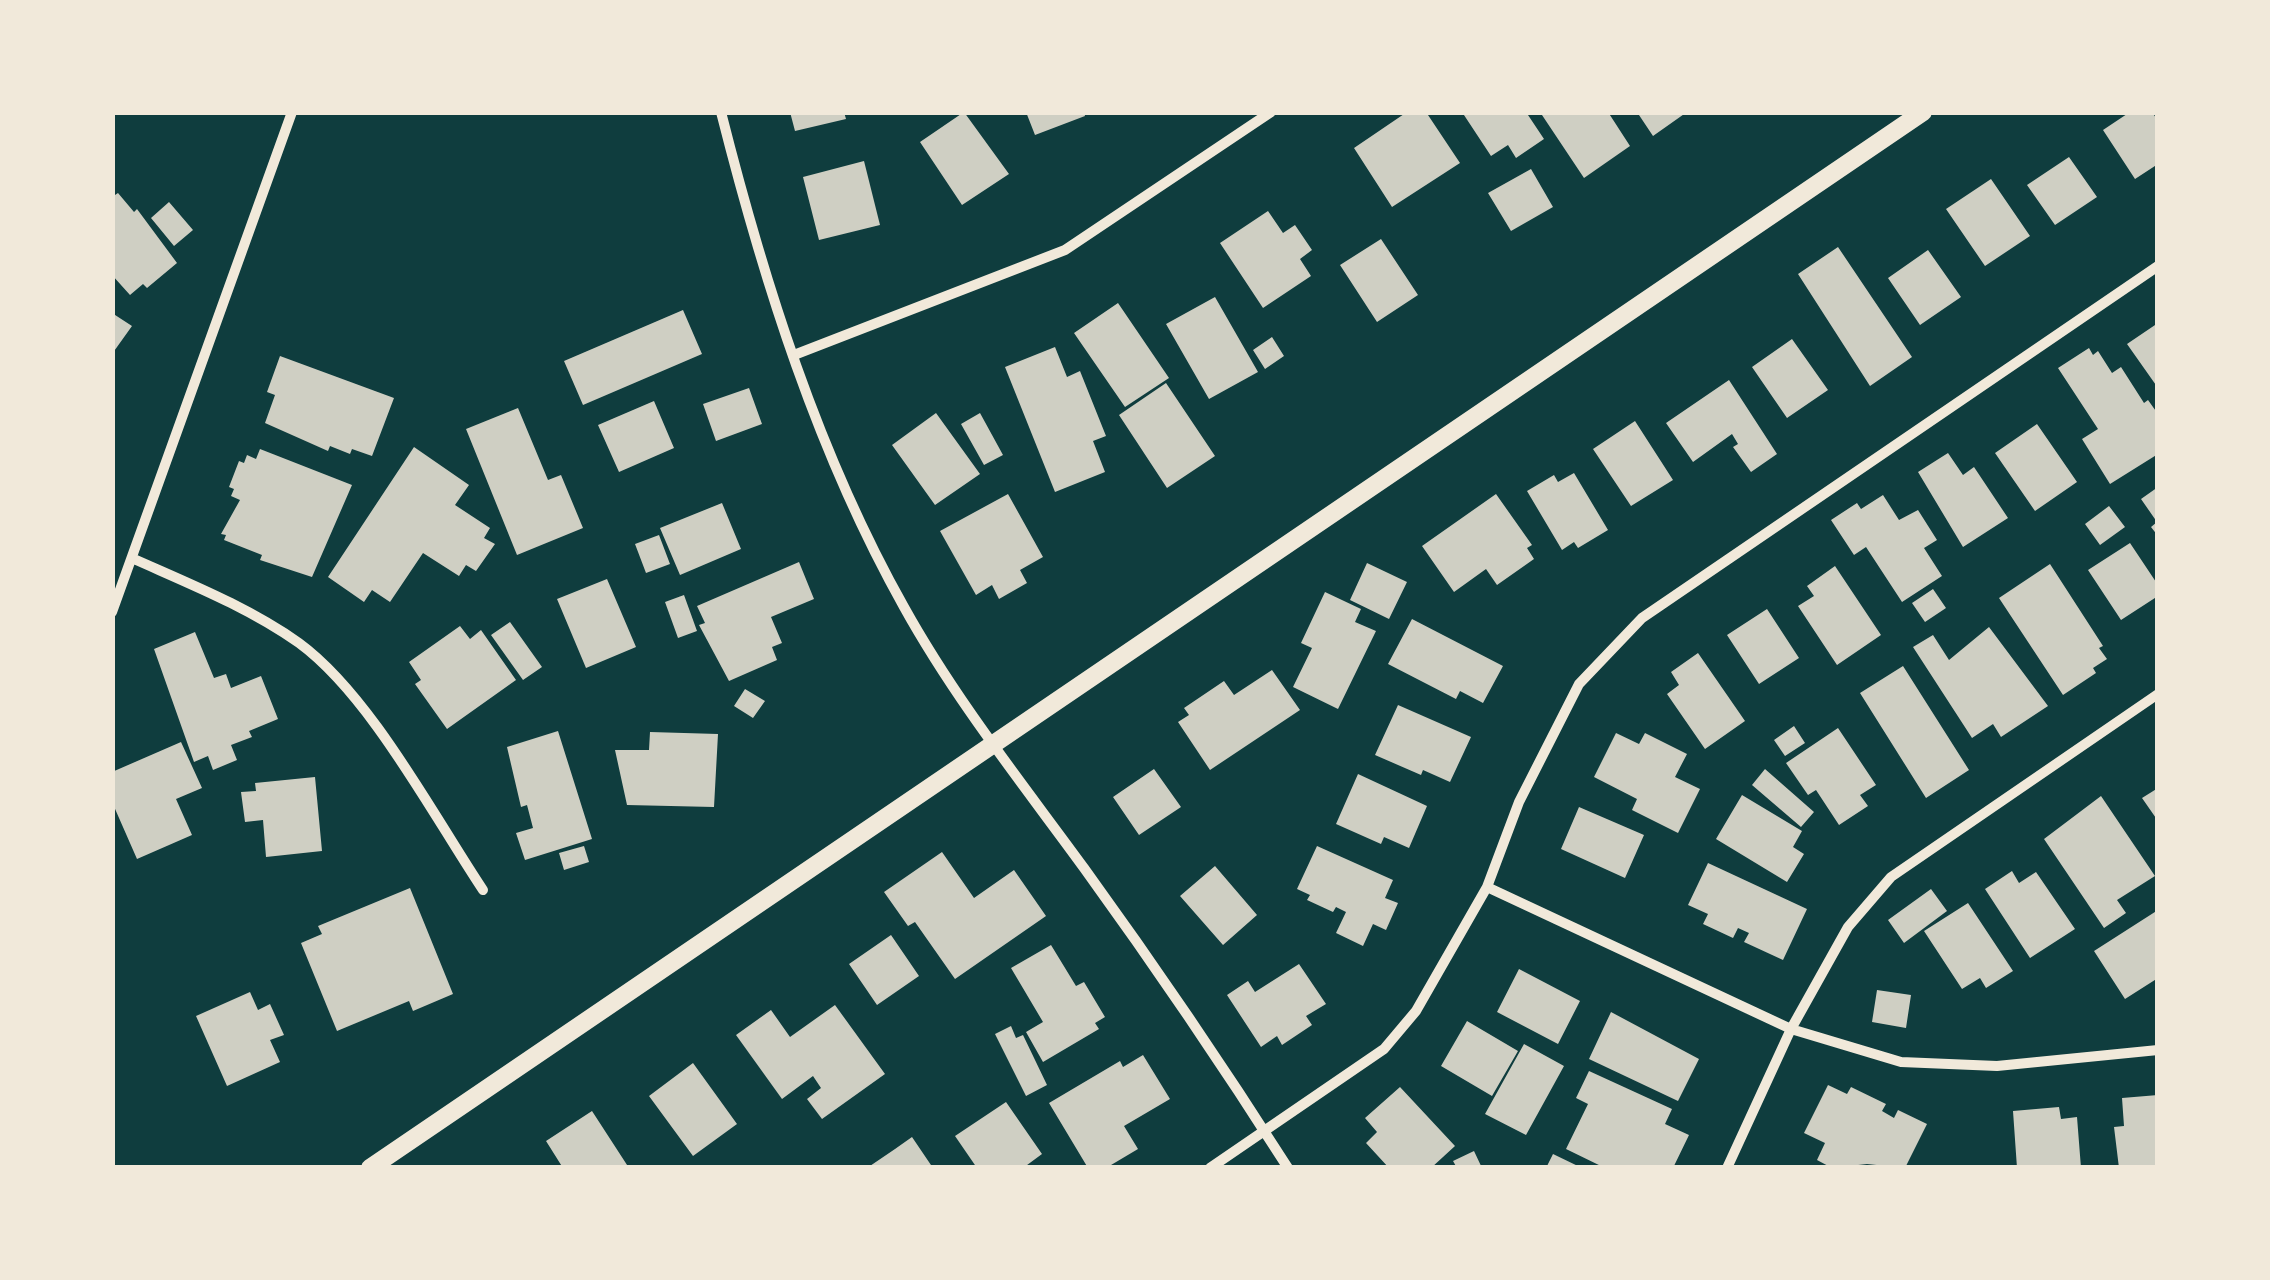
<!DOCTYPE html>
<html>
<head>
<meta charset="utf-8">
<style>
  body { margin:0 }
  #map { position:relative; width:2270px; height:1280px; overflow:hidden; background:#0f3d3e; font-family:Figtree,sans-serif }
  canvas { display:block }
  .frame { position:absolute; inset:0; border:115px solid #f1e9da; pointer-events:none }
</style>
</head>
<body>
<div id="map">
<canvas width="2270" height="1280"></canvas>
<div class="frame"></div>
</div>
<script>
const context = document.querySelector('canvas').getContext('2d');
context.lineJoin = 'round';
function fillPath(path, color) { context.fillStyle = color; context.fill(path, 'evenodd'); }
function strokePath(path, color, width, dash) { context.strokeStyle = color; context.lineWidth = width; context.lineCap = dash ? 'butt' : 'round'; context.setLineDash(dash || []); context.stroke(path); }
fillPath(new Path2D(`
  M790,112h54l2,7 -51,12z
  M964,112l45,62 -47,31 -42,-63z
  M1026,112h58l1,4 -50,19z
  M1407,112h19l34,51 -68,44 -38,-59z
  M1462,112h64l18,27 -28,19 -8,-13 -17,11z
  M1540,112h68l22,34 -46,32z
  M1637,112h50l-34,24z
  M2130,112h22l6,9v43l-23,15 -32,-49z
  M2069,157l28,40 -42,28 -28,-40z
  M864,161l16,64 -61,15 -16,-63z
  M1531,169l22,38 -42,24 -23,-38z
  M1991,179l39,57 -45,30 -39,-57z
  M118,193l16,19 3,-3 40,54 -30,25 -4,-4 -13,11 -18,-20v-78z
  M169,202l24,28 -19,16 -23,-28z
  M1268,211l15,22 12,-8 17,25 -12,9 11,17 -48,32 -43,-65z
  M1381,239l37,56 -41,27 -37,-57z
  M1838,247l74,110 -42,29 -72,-112z
  M1928,250l33,47 -41,28 -32,-47z
  M1215,297l43,75 -49,27 -43,-75z
  M1118,303l51,75 -44,29 -51,-74z
  M683,310l19,44 -119,51 -19,-44z
  M112,313l20,13 -20,28z
  M2158,323v65l-31,-44z
  M1272,337l12,19 -19,13 -12,-19z
  M1792,339l36,51 -41,28 -35,-51z
  M1055,347l12,30 13,-6 26,65 -13,5 12,31 -50,20 -50,-125z
  M2089,348l4,7 5,-4 14,22 9,-6 23,36 4,-3 10,14v40l-48,30 -28,-45 16,-10 -40,-61z
  M280,356l114,42 -22,58 -20,-7 -2,5 -20,-8 -2,5 -63,-28 10,-28 -8,-3z
  M1729,380l48,74 -26,18 -18,-25 5,-3 -6,-10 -39,28 -27,-39z
  M1166,383l49,73 -48,32 -48,-73z
  M749,388l13,36 -46,17 -13,-37z
  M654,401l20,47 -55,24 -21,-47z
  M518,408l30,72 13,-5 22,53 -66,27 -51,-126z
  M936,413l44,61 -45,31 -43,-60z
  M980,413l23,42 -19,10 -23,-41z
  M1635,421l38,59 -42,26 -38,-57z
  M2037,424l40,58 -42,29 -40,-58z
  M414,447l55,38 -14,20 35,23 -6,10 11,6 -19,27 -10,-6 -7,11 -36,-23 -33,49 -18,-12 -8,12 -36,-25z
  M260,449l92,36 -40,92 -52,-17 2,-5 -38,-15 2,-5 -5,-1 19,-34 -9,-4 3,-7 -5,-2 10,-26 5,2 3,-8 9,4z
  M1948,453l15,22 11,-8 34,51 -45,29 -45,-75z
  M1574,473l34,57 -30,18 -4,-6 -12,8 -35,-59 27,-16 4,7z
  M2158,487v49l-7,-9 6,-5 -16,-23z
  M1008,494l35,63 -23,13 7,13 -28,16 -7,-14 -16,10 -36,-64z
  M1496,494l36,51 -5,3 7,11 -37,26 -11,-16 -32,23 -32,-46z
  M1883,495l16,25 19,-10 19,30 -13,8 18,28 -40,26 -36,-55 -12,8 -23,-35 26,-17 4,6z
  M722,503l19,46 -61,26 -20,-47z
  M2109,506l16,21 -25,18 -15,-21z
  M659,535l11,29 -24,9 -11,-29z
  M2130,543l28,42v11l-37,24 -33,-50z
  M799,562l15,37 -43,18 11,26 -10,4 5,13 -48,21 -30,-56 6,-2 -8,-17z
  M1367,563l40,19 -18,37 -39,-19z
  M2050,564l53,82 -4,2 8,11 -14,9 3,5 -33,22 -64,-97z
  M1835,566l46,69 -44,30 -39,-59 16,-10 -7,-10z
  M607,579l29,68 -50,21 -29,-69z
  M1933,589l13,19 -21,14 -13,-19z
  M1325,592l36,17 -6,13 21,9 -38,78 -45,-22 19,-39 -11,-5z
  M684,595l13,36 -19,7 -13,-36z
  M1767,609l32,49 -40,26 -32,-49z
  M1412,619l91,47 -20,37 -23,-12 -4,8 -68,-35z
  M510,622l32,45 -19,13 -32,-45z
  M460,626l10,13 11,-9 35,50 -69,49 -32,-45 6,-4 -12,-18z
  M1989,627l59,79 -47,31 -8,-13 -21,14 -59,-91 20,-12 16,25z
  M195,632l19,46 12,-4 5,14 30,-12 17,43 -29,12 3,6 -21,8 6,15 -24,10 -5,-14 -14,6 -40,-113z
  M1698,653l47,68 -40,28 -38,-55 12,-9 -8,-13z
  M1903,666l66,104 -43,28 -66,-105z
  M1272,670l28,40 -90,60 -32,-48 11,-7 -5,-7 40,-27 10,14z
  M745,689l20,12 -12,17 -19,-12z
  M1398,705l73,32 -21,45 -27,-12 -2,5 -46,-20z
  M1794,726l11,17 -20,13 -11,-16z
  M1838,728l38,57 -16,10 8,11 -29,19 -23,-35 -8,5 -22,-32z
  M558,731l34,108 -67,21 -9,-27 17,-5 -6,-23 -6,2 -14,-60z
  M650,732l68,2 -4,73 -87,-2 -12,-55h34z
  M1616,733l23,11 6,-11 42,21 -12,23 25,12 -22,44 -46,-23 5,-11 -43,-22z
  M181,742l21,46 -26,11 16,36 -55,24 -25,-57v-30z
  M1154,769l27,38 -42,28 -26,-38z
  M1765,769l49,43 -13,15 -49,-42z
  M1358,774l69,32 -18,42 -25,-11 -3,7 -45,-20z
  M315,777l7,74 -56,6 -3,-37 -18,2 -4,-30 15,-1 -1,-8z
  M2158,788v33l-16,-23z
  M1742,795l60,36 -9,16 11,7 -17,28 -71,-43z
  M2101,796l54,80 -38,24 9,13 -22,15 -60,-89z
  M1579,807l65,28 -19,43 -64,-29z
  M584,846l5,16 -25,8 -5,-17z
  M1317,846l76,34 -8,18 13,5 -12,27 -13,-6 -10,22 -27,-13 10,-21 -10,-5 -3,5 -26,-12 3,-5 -13,-6z
  M942,852l32,46 40,-28 32,46 -91,63 -40,-57 -7,4 -24,-34z
  M1708,863l99,46 -24,51 -39,-18 5,-9 -11,-5 -5,10 -30,-14 5,-10 -20,-9z
  M1215,866l42,49 -34,30 -43,-49z
  M2012,871l7,12 17,-11 39,57 -45,29 -45,-69z
  M410,888l43,106 -40,17 -4,-10 -72,30 -36,-88 21,-9 -4,-8z
  M1931,889l16,22 -43,32 -16,-23z
  M1968,903l45,68 -27,17 -6,-10 -18,11 -38,-58z
  M2158,910v68l-33,21 -31,-48z
  M891,935l28,41 -42,29 -28,-41z
  M1051,945l25,41 8,-4 21,35 -10,6 4,6 -56,33 -17,-30 17,-10 -32,-54z
  M1299,964l27,40 -20,12 6,9 -30,20 -5,-9 -16,11 -34,-52 21,-14 7,11z
  M1519,969l61,32 -22,43 -61,-32z
  M1877,990l34,5 -5,33 -34,-6z
  M250,992l8,18 12,-6 14,31 -14,5 10,22 -53,24 -31,-70z
  M835,1005l50,69 -63,45 -15,-20 14,-11 -8,-12 -31,23 -46,-64 35,-25 19,27z
  M1611,1012l88,47 -21,42 -89,-42z
  M1467,1021l51,30 -26,45 -51,-30z
  M1011,1026l5,12 7,-3 24,50 -21,11 -31,-62z
  M1524,1044l40,22 -38,69 -41,-21z
  M1143,1055l27,44 -46,27 14,23 -32,19h-18l-39,-65 71,-42 3,6z
  M693,1063l44,61 -44,32 -44,-60z
  M1589,1071l83,38 -7,15 24,11 -16,33h-68l-39,-19 22,-45 -12,-6z
  M1828,1085l19,9 4,-7 35,17 -4,7 12,7 4,-8 29,14 -22,44 -38,-4 -35,4 -15,-8 8,-17 -21,-10z
  M1400,1087l55,59 -24,22h-42l-23,-25 11,-11 -12,-14z
  M2158,1095v73h-39l-5,-41 10,-1 -2,-28z
  M1006,1102l36,52 -19,14h-46l-22,-32z
  M2059,1107l2,12 16,-2 4,51h-64l-4,-57z
  M592,1111l37,57h-66l-17,-27z
  M912,1137l21,31h-66l28,-19z
  M1474,1151l8,17h-25l-4,-7z
  M1553,1154l29,14h-36z`), '#cfcfc3');
strokePath(new Path2D(`
  M721,112c43,170 97,342 183,495 51,92 118,176 180,261 71,98 139,198 204,300
  M794,355l271,-105 206,-138
  M134,559c56,25 114,48 165,84 71,52 134,172 184,247
  M112,612l180,-500
  M1487,887l304,142 110,33 96,4 161,-16
  M1210,1168l174,-119 32,-38 71,-124 32,-85 60,-118 63,-66 516,-352
  M1727,1168l64,-139 57,-102 43,-50 267,-183`), '#f1e9da', 10);
strokePath(new Path2D(`
  M370,1168l1553,-1056`), '#f1e9da', 18);
</script>
</body>
</html>
